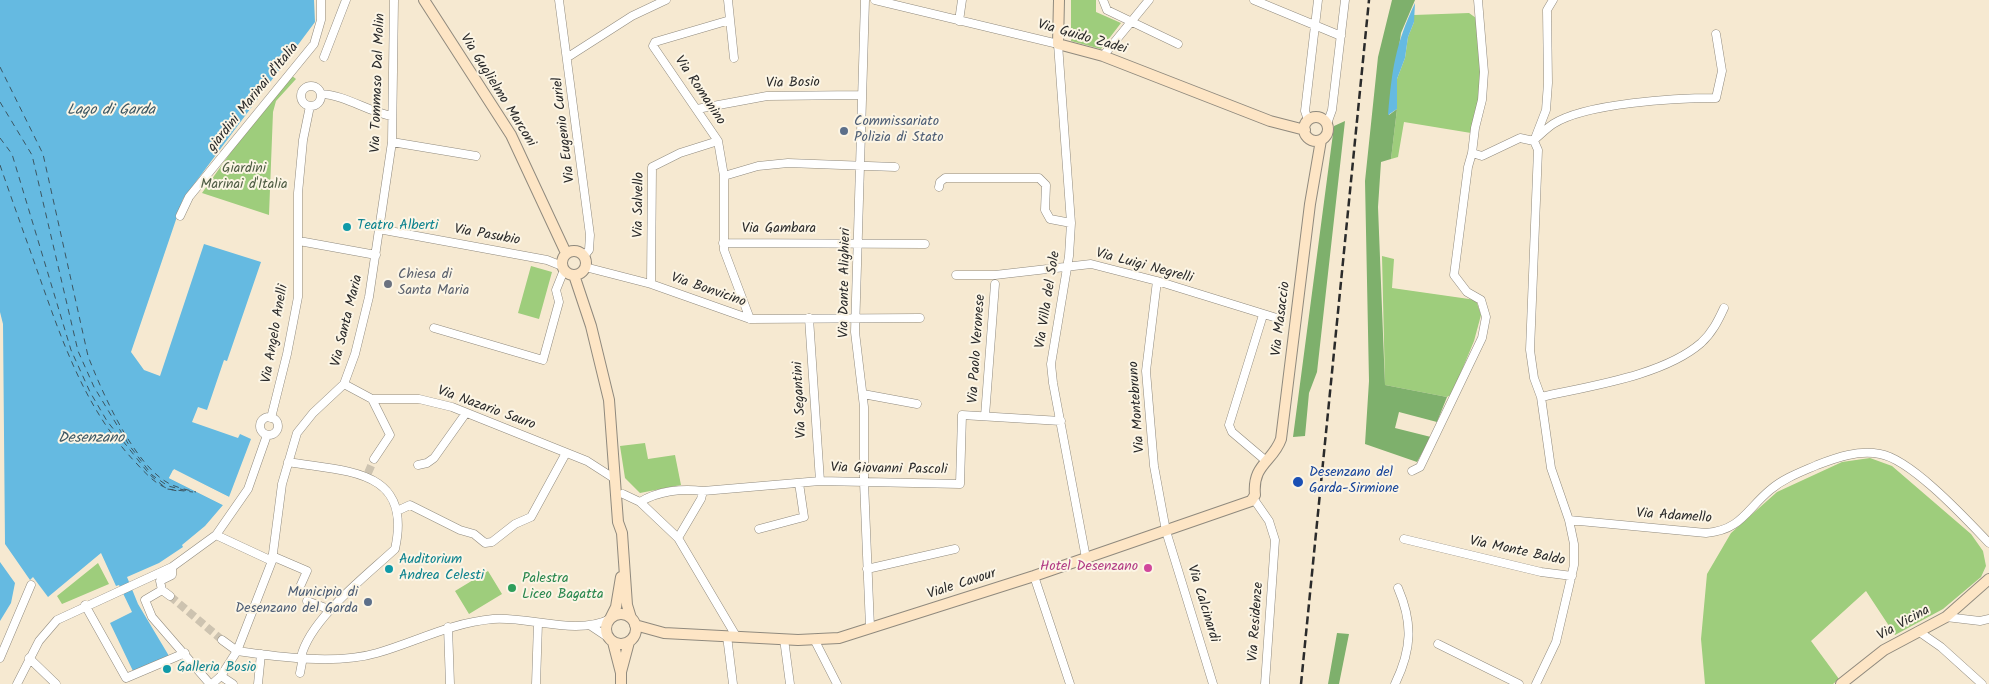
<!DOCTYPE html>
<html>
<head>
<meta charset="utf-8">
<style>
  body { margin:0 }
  canvas { display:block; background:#f6e9d1 }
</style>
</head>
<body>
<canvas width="1989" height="684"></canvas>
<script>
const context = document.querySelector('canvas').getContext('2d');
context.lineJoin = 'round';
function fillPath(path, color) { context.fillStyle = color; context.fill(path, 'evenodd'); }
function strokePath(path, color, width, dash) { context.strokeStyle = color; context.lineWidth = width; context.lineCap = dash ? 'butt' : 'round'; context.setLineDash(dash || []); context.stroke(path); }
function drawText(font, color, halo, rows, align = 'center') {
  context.font = font + ' Kalam,sans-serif'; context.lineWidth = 4; context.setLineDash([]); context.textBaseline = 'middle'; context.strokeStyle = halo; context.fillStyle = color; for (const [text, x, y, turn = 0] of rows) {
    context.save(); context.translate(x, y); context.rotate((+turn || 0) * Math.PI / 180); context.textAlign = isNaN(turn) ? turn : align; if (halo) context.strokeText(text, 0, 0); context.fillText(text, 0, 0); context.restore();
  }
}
fillPath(new Path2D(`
  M1071,0h25v12l25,11 -20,26 -30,-8z
  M1469,13l7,5 5,46 -1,33 -9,36 -67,-11 -6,35 -7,2 6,-50v-30l8,-21 3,-21 6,-15v-7z
  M291,75l5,4 -20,22 -3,11 -4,103 -67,-22 46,-65z
  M1382,256l12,3 -2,29 84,12 5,15 -7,26 -22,53 -5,3 -62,-12z
  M531,266l21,6 -13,47 -21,-6z
  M645,443l3,16 27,-4 6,30 -41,8 -15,-15 -5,-32z
  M1870,458l22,8 79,68 12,17 3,15 -5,11 -38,32 -48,26 -29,-44 -55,50 28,38 -6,5h-128l-4,-45 6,-65 24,-41 46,-41 65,-30z
  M98,563l11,21 -47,20 -5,-8z
  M488,571l14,23 -33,20 -14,-23z`), '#9ecd7c');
fillPath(new Path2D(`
  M1392,0h23l-14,33 -12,82 8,-6 -6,50 -10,3 -3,45 7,178 62,12 -10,25 -38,-10 -4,16 36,9 -14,25 -52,-18 4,-63 -4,-200 13,-124z
  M1345,121l-28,251 -8,21 -4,43 -12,1 41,-311z
  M1337,633l12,1 -10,50h-11z`), '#7eb06c');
fillPath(new Path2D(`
  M0,0h314l1,22 -132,177 -52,153 13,18 16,6 44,-132 57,18 -34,99 -3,-1 -17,50 -9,-3 -6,15 46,16 2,-4 11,5 -22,58 -55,-28 -5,9 54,27 -18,21 -23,19 1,2 -24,16 -32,14 11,27 31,52 -36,15 -23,-48 22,-11 -13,-27 -3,1 -15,-33 -53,44 -15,-20 -3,3 -25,-36 -2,-220 -3,-12z
  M1415,3l-1,19 -6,15 -3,21 -8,21v30l-9,6c4,-45 7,-70 27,-112z
  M0,562l15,21 -4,20 -11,18z`), '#65bae1');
fillPath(new Path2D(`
  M173,470l56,27 -2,2 -52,-27 -3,5 53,26 -2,2 -54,-27z`), '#f6e9d1');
strokePath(new Path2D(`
  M0,67l43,87 45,202c14,36 46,110 82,128 8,4 18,6 26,8
  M0,102l32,53 46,196 16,36 35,58 23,30 16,11 20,5
  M0,138l12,16 59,196 19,42 17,29 43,54 17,14 26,3
  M0,165c14,41 29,82 43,122 23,65 46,127 94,177 13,14 24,26 43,27`), '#3c5662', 1, [6, 5]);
strokePath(new Path2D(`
  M368,473l6,-14
  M170,596l52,44`), '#cdc3b0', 8, [8, 4]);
const street = new Path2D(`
  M559,0l31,235 -1,15 -5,6
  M728,0l6,58
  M865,0l-10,332 9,75v75l6,145
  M875,0l183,44 13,179 -2,33 -18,108 2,19 33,175
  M1103,0l4,10 71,34
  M1254,0l87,36
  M1478,0l6,72 -2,28 -7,28 -3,25 10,3 38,-18 14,3
  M730,20l-75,22 -2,4 65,95 6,35v74l26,69
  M959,21l3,-21
  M1103,56l46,-56
  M324,57l22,-57
  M568,57l64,-41 34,-16
  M301 96a10 10 0 1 1 20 0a10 10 0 1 1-20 0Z
  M321,94c25,1 47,18 71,22
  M697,109l70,-13 94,-1
  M1308,120l-3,-9 13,-111
  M1327,124l5,-14 13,-110
  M1535,139c6,-5 12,-11 18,-15 33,-21 123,-26 163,-26l6,-27 -6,-37
  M392,142l84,14
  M724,176l34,-10 30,-3 107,4
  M939,187l1,-5 5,-4h94l7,7 -1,25 5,9 21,4
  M180,216l9,-19 125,-153 7,-24v-20
  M379,226l5,4 163,30 15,6
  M299,241l77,14
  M723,243l202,1
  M585,267l66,17 99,35 170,-1
  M956,275h39l96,-11 66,17 123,38
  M1157,281l-11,90 8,95 12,65 47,153
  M651,284l1,-117 28,-14 38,-12
  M1263,315l-34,110 3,7 33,28
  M809,318l11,163
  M434,328l109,32 16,-58 -3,-12 8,-20
  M344,384l28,15h47l33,8 135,54 28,18
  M863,394l54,10
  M1541,397c48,-11 122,-21 160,-54 11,-10 17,-22 23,-35
  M372,399l18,36 -16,24
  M985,416l10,-132
  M260 426a9 9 0 1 1 18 0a9 9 0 1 1-18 0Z
  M271,418l16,-64 11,-57v-104l5,-53 7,-34
  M288,462c58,10 125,6 107,87 -29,27 -85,70 -94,108
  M418,465l9,-2 7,-5 32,-45
  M1412,471l8,-4 62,-129 4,-21 -5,-17 -14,-8 -13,-17 14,-108 4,-14
  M623,494l17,8 38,36 58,98
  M1253,498l16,23 6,19 -10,144
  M640,502c18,-11 42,-14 63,-11l117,-10 140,3 2,-69 99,6
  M397,511l13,-6 50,25 14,4 11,9 7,-1 23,-18 16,-7 35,-64
  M1569,520l137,13c35,-3 40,-23 64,-43 14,-12 31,-18 47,-25 21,-8 41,-15 63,-11 31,5 87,66 109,89
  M759,529l45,-12 -5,-34
  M216,535l56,26
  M678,538l23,-39 2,-8
  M1404,539l137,33 31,4
  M272,556l35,15 -8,18
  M172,567v8l-12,6 2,9 -17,10 7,17 58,67
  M867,569l88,-20
  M1034,576l36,108
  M162,590l8,6
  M307,601l24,9
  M85,605l41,73 59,-25
  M1946,617l34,4 9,-2
  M591,626l18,12
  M448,627l2,57
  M1918,631l23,16 41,37
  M727,636l6,48
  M784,639l6,45
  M814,639l23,45
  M222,640l15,11
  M1438,644l81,40
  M237,651c42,6 99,14 140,2 41,-12 73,-30 116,-34 36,-3 83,17 117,0
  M0,658l31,-73
  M29,658l27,26
  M300,673l3,-16
  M221,676l12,8
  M17,684l22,-43 18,-21 115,-53 44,-32 32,-46 19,-54
  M212,684l9,-8 16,-25 35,-90 10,-77 15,-51 16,-20 31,-29 11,-30 14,-57 23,-155 2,-142
  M258,684l3,-30
  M536,684l2,-61
  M1395,684c17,-35 18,-61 3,-96
  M1536,684l20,-42 18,-77v-21l-5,-24 -18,-52 -10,-71 -7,-19 -4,-28 8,-200 -4,-9 12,-31 2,-27 -1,-73 6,-10`);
const secondary = new Path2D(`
  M424,0l87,135 55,118
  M1059,0l-1,44 45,12 167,65 35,9
  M1304 129a12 12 0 1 1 24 0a12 12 0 1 1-24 0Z
  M562 263a12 12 0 1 1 24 0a12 12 0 1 1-24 0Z
  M574,275l17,51 18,74 9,122 4,11 5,72 4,13
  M606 629a15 15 0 1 1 30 0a15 15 0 1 1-30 0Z
  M610,619l6,-12 5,-30
  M635,625l29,8 134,7 41,-2 195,-62 217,-75 4,-6c-3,-31 18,-33 26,-56l29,-235 11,-64
  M613,642l8,31v11
  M621,672l8,-30
  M1841,684l43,-34 62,-33 43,-38`);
strokePath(street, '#908a7e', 9);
strokePath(secondary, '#908a7e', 12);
strokePath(street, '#fff', 8);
strokePath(secondary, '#fde5c5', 10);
strokePath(new Path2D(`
  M1301,684l68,-684`), '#2b2b2b', 2.5, [8, 4]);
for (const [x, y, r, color] of [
  [844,131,5,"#5c6f8a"],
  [347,227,5,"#0f9aa8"],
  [388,284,5,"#6b7280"],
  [1298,482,6,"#1a4fb4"],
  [1148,568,5,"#d1479c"],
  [389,569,5,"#0f9aa8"],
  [512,588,5,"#2e9e5b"],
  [368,602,5,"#5c6f8a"],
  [167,669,5,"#0f9aa8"]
]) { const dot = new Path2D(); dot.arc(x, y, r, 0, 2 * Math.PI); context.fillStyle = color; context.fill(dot); strokePath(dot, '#fcf5e5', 2); }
drawText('14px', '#2b2b2b', '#fcf5e5', [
  ["Via Guido Zadei",1082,38,16],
  ["Via Tommaso Dal Molin",379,83,-88],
  ["Via Bosio",793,84,-1],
  ["Via Guglielmo Marconi",497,91,58],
  ["Via Romanino",699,91,56],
  ["giardini Marinai d'Italia",254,98,-51],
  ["Via Eugenio Curiel",565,130,-97],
  ["Via Salvello",640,205,-89],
  ["Via Gambara",779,230],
  ["Via Pasubio",487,236,10],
  ["Via Luigi Negrelli",1144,267,15],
  ["Via Dante Alighieri",846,283,-89],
  ["Via Bonvicino",708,291,19],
  ["Via Villa del Sole",1049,300,-81],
  ["Via Masaccio",1282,319,-83],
  ["Via Santa Maria",348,321,-76],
  ["Via Angelo Anelli",276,334,-80],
  ["Via Paolo Veronese",978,349,-86],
  ["Via Segantini",801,400,-93],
  ["Via Montebruno",1138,407,-94],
  ["Via Nazario Sauro",486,409,20],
  ["Via Giovanni Pascoli",889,470,1],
  ["Via Adamello",1674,517,4],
  ["Via Monte Baldo",1517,552,12],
  ["Viale Cavour",962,585,-18],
  ["Via Calcinardi",1202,604,73],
  ["Via Residenze",1257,622,-86],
  ["Via Vicina",1904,624,-29]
]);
drawText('14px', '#4e5e75', '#fcf5e5', [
  ["Commissariato",854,123],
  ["Polizia di Stato",854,139],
  ["Municipio di",358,594,"right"],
  ["Desenzano del Garda",358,610,"right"]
], 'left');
drawText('14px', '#4e5c43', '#fcf5e5', [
  ["Giardini",244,170],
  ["Marinai d'Italia",244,186]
]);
drawText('14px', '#0d838f', '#fcf5e5', [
  ["Teatro Alberti",357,227],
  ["Auditorium",399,561],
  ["Andrea Celesti",399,577],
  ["Galleria Bosio",177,669]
], 'left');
drawText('14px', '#5b616d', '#fcf5e5', [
  ["Chiesa di",398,276],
  ["Santa Maria",398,292]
], 'left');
drawText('14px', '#164399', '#fcf5e5', [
  ["Desenzano del",1309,474],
  ["Garda-Sirmione",1309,490]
], 'left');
drawText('14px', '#b23c85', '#fcf5e5', [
  ["Hotel Desenzano",1138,568]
], 'right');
drawText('14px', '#27864d', '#fcf5e5', [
  ["Palestra",522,580],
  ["Liceo Bagatta",522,596]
], 'left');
drawText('italic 15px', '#3c5662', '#fcf5e5', [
  ["Lago di Garda",111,111],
  ["Desenzano",91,439]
]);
</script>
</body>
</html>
